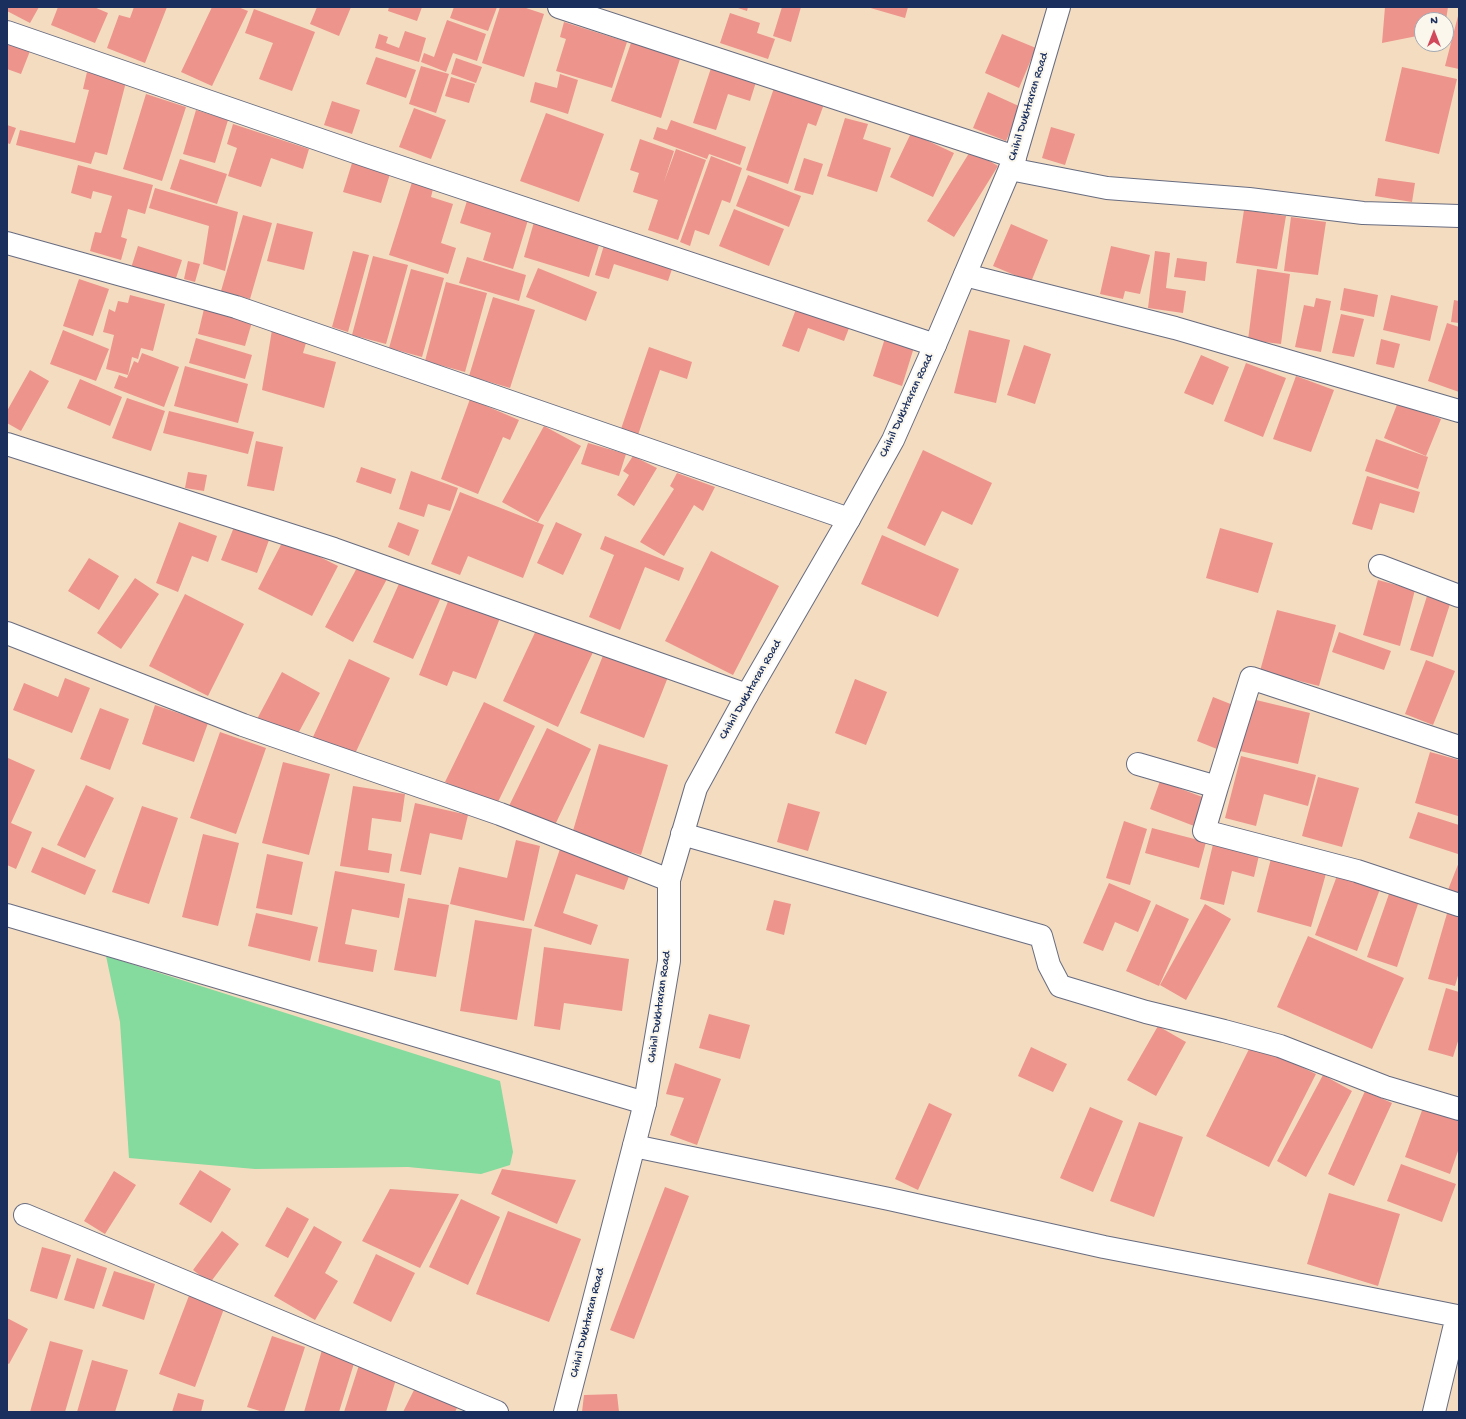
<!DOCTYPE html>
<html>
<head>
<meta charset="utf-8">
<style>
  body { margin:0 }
  #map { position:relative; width:1466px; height:1419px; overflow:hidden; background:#f4dcc0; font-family:"Gochi Hand",sans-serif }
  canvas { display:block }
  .frame { position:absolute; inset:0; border:8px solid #1b2f5e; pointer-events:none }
  .north { position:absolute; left:1414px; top:12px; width:40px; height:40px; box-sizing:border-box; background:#fbf7ec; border:1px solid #a1a7b3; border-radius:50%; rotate:0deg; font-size:11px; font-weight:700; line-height:16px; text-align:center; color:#1b2f5e }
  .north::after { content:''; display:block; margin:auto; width:14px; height:18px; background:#d1495b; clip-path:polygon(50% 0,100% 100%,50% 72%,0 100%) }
</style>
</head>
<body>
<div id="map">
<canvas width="1466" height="1419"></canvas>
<div class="frame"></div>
<div class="north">N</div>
</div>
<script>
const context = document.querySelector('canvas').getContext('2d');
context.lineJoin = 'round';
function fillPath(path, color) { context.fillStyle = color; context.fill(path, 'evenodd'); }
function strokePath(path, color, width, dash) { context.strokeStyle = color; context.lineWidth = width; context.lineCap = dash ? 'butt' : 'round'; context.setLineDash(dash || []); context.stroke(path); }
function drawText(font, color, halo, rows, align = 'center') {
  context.font = font + ' "Gochi Hand",sans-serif'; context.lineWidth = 4; context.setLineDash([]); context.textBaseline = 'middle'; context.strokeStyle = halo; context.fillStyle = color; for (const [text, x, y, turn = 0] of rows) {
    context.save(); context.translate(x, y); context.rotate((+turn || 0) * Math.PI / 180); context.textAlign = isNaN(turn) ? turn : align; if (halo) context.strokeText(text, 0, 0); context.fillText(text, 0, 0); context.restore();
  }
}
fillPath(new Path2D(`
  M106,956l394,125 13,71 -3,13 -29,9 -73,-7 -153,2 -126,-11 -9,-136z`), '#85da9d');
fillPath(new Path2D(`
  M7,7h32l-9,16 -23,-12z
  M58,7h36l14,6 -13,30 -44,-18z
  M134,7h33l-22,56 -38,-15 12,-33 11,3z
  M212,7h26l10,4 -36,75 -31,-14z
  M317,7h34l-12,29 -29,-12z
  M389,7h33l-5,14 -29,-10z
  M454,7h43l-9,24 -38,-13z
  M500,7h23l21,7 -20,63 -42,-14z
  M735,7h13l-1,4z
  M782,7h19l-10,35 -18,-6z
  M867,7h41l-3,11z
  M1385,7h63l-2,13h-24v15l-40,8z
  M254,9l61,23 -23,59 -33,-12 14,-36 -28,-10z
  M730,13l30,10 -3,10 18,6 -7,20 -48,-16z
  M1458,16h1v53l-14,-3z
  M447,20l39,14 -9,27 -24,-8 -7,19 -25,-10 3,-9 10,4z
  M564,22l63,20 -15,46 -56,-17 10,-32 -6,-2z
  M405,31l21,7 -7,24 -44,-14 4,-14 9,3 -2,6 13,5z
  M1002,34l34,14 -17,40 -34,-15z
  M632,40l49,16 -20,62 -50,-17z
  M7,42l23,9 -9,23 -14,-5z
  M376,57l40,13 -10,28 -40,-14z
  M456,58l26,9 -6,16 -25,-9z
  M421,66l28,8 -13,39 -27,-9z
  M1402,67l55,12 -18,75 -54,-13z
  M711,68l45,14 -6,19 -22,-7 -12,36 -23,-7z
  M87,72l39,10 -19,73 -12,-3 -4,12 -75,-19 4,-15 55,13 14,-53 -6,-1z
  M560,74l18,6 -10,34 -38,-12 5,-20 22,6z
  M451,77l24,7 -6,19 -24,-7z
  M774,88l50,16 -8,22 -8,-3 -20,61 -42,-14z
  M988,92l33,15 -15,34 -33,-13z
  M146,94l40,13 -24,74 -39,-12z
  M332,101l28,9 -8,24 -28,-9z
  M414,108l32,12 -15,39 -32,-12z
  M196,110l32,10 -13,43 -32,-9z
  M546,113l58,21 -25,68 -59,-21z
  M845,118l23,6 -5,15 28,9 -14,44 -50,-16z
  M671,120l75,27 -6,18 -31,-11 -2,5 -54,-20 4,-12 10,3z
  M233,124l76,25 -6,20 -32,-11 -10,29 -33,-11 9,-28 -10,-4z
  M7,125l9,3 -6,16 -3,-1z
  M1051,127l24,7 -10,31 -23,-7z
  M911,133l43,20 -21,44 -43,-20z
  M640,139l34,12 -10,31 12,-33 30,11 -28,80 -30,-10 10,-30 -25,-8 6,-19 -9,-3z
  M971,150l27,16 -44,71 -27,-16z
  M711,156l31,12 -12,35 -8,-3 -13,35 -14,-5 -5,16 -10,-4z
  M804,158l19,6 -10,31 -19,-5z
  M180,159l47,15 -10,30 -47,-15z
  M352,163l38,11 -9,29 -38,-11z
  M78,165l75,20 -8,29 -17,-5 -7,28 6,2 -6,21 -31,-9 5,-19 6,1 11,-37 -19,-5 -2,8 -20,-6z
  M748,175l53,21 -12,31 -53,-21z
  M1378,178l37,5 -3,19 -37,-6z
  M413,179l21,6 -3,12 22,7 -12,39 15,5 -8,26 -59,-19z
  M155,188l83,24 -13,59 -22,-7 6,-38 -60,-18z
  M467,201l61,19 -15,49 -30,-9 8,-27 -31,-10z
  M734,209l50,20 -15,37 -50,-20z
  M1244,210l42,6 -9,53 -41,-6z
  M243,215l29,8 -22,76 -29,-8z
  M1291,217l35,5 -8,53 -34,-4z
  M534,222l66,20 -11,35 -65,-20z
  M277,223l36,9 -9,38 -37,-9z
  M1011,224l37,16 -17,42 -38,-16z
  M605,242l69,21 -6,18 -54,-17 -5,15 -14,-4z
  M138,246l44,14 -7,21 -44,-13z
  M1111,246l39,9 -10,39 -15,-3 -2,8 -23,-5z
  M353,251l16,4 -21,77 -16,-5z
  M1155,251l15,2 -4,35 20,3 -3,22 -35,-5z
  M373,256l35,9 -22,79 -34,-9z
  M467,257l59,18 -7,26 -60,-18z
  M1177,258l30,4 -2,19 -31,-4z
  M188,261l12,3 -5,18 -11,-3z
  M538,268l59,24 -11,29 -60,-24z
  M411,269l33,9 -22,79 -33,-9z
  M1257,269l33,5 -9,70 -33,-4z
  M79,279l30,10 -16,47 -30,-10z
  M446,282l41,11 -22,79 -40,-11z
  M1344,288l34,7 -4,22 -34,-7z
  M130,295l35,9 -12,47 -12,-3 -3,11 -6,-2 -4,18 -22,-6 8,-34 -11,-3 6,-23 6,3 3,-11 10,2z
  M1391,295l47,11 -8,35 -47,-11z
  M493,297l42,13 -25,78 -41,-12z
  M1316,298l15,3 -10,51 -26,-5 9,-42 10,2z
  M1454,300l5,1v22l-8,-1z
  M798,304l53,19 -7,18 -36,-13 -9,24 -17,-6z
  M204,309l48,13 -7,24 -47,-12z
  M1341,314l23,5 -10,38 -22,-4z
  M1447,323l12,4v65l-31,-11z
  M63,330l46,19 -13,32 -46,-17z
  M272,330l34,13 -3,10 33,9 -12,46 -62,-18z
  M969,330l41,10 -14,63 -42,-10z
  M886,335l29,9 -13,42 -29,-10z
  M196,338l56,17 -7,24 -56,-16z
  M1381,339l19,5 -6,24 -18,-4z
  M1024,345l27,9 -16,50 -28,-9z
  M649,347l43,15 -5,17 -27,-9 -22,65 -17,-6z
  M142,353l37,14 -15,40 -50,-19 5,-13 8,3 7,-17 4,2z
  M1201,355l28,12 -16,38 -29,-12z
  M1246,363l40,15 -23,59 -39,-16z
  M185,366l63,18 -10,39 -64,-17z
  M30,370l19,11 -28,50 -14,-8v-12z
  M1296,376l38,14 -23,62 -38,-13z
  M80,379l42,18 -12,29 -43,-18z
  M127,398l38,13 -14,40 -39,-13z
  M470,399l49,21 -9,20 -7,-3 -25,57 -37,-15z
  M1398,402l43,17 -15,37 -42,-18z
  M169,411l85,21 -6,22 -85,-21z
  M544,426l37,20 -43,76 -36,-20z
  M1376,439l52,18 -10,32 -53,-18z
  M256,441l27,6 -9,44 -27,-5z
  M588,443l38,11 -7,22 -38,-12z
  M923,450l69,33 -20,42 -30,-14 -17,35 -38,-18z
  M633,456l24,12 -23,38 -17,-11 12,-20 -6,-4z
  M361,467l35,12 -5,15 -35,-12z
  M411,471l47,17 -8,23 -22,-7 -4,13 -25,-8z
  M188,472l19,3 -3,16 -19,-3z
  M677,473l38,14 -12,24 -9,-6 -30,51 -24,-14 34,-53 -4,-3z
  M1367,476l53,16 -6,21 -34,-10 -8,27 -20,-6z
  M460,492l84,33 -21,53 -55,-22 -8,19 -29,-11z
  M179,522l38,14 -9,26 -16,-6 -14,36 -22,-9z
  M398,522l21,8 -10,26 -21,-9z
  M556,522l26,12 -19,41 -26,-12z
  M234,527l35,13 -12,33 -36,-13z
  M1220,528l53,15 -15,50 -52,-15z
  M882,535l77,34 -21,48 -77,-33z
  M605,536l79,32 -5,13 -34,-14 -25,63 -31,-13 25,-62 -14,-6z
  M284,539l54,27 -26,50 -54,-27z
  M711,551l68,35 -46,89 -68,-34z
  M89,558l30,18 -20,34 -31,-19z
  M359,564l28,15 -34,63 -28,-15z
  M402,577l40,18 -29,64 -40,-17z
  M135,578l24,16 -38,55 -24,-16z
  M1378,580l37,10 -15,56 -37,-11z
  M185,594l59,30 -36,72 -59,-30z
  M1427,596l23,8 -17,53 -23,-7z
  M449,599l51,19 -24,61 -23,-8 -6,15 -28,-11z
  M1277,610l59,15 -17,61 -59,-15z
  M539,624l55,26 -36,77 -55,-26z
  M1339,632l52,19 -7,19 -52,-18z
  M604,653l64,24 -24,61 -64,-25z
  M349,659l41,19 -36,78 -41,-19z
  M1426,660l29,11 -22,54 -28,-11z
  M282,672l38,21 -26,48 -38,-20z
  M65,678l25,10 -18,45 -59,-23 11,-27 34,14z
  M855,679l32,13 -21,53 -31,-12z
  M1213,697l20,8 -16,44 -20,-8z
  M1252,699l58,14 -12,51 -58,-13z
  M484,702l51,24 -39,80 -51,-24z
  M155,705l53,18 -14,39 -52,-18z
  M100,708l29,11 -19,51 -30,-11z
  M547,728l44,21 -37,78 -45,-21z
  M220,732l46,16 -30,86 -46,-16z
  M599,744l69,21 -27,90 -69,-21z
  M1430,752l29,8 -1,56 -43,-13z
  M1241,756l75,19 -8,31 -44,-12 -8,32 -31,-8z
  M8,758l27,12 -24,53 21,9 -16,37 -9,-4z
  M283,762l47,12 -21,81 -47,-12z
  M1318,777l41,11 -17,59 -40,-11z
  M1160,781l45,17 -11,28 -44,-17z
  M86,785l28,13 -29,60 -28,-13z
  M353,786l52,8 -4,28 -29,-4 -4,32 24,4 -3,19 -49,-7z
  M415,803l53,12 -6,25 -32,-7 -9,42 -21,-4z
  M788,803l32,9 -12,39 -31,-9z
  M142,806l36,12 -29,86 -37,-12z
  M1418,812l41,13 -1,29 -49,-16z
  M1124,821l23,8 -17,56 -24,-7z
  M1152,828l54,14 -7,26 -54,-15z
  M203,834l36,9 -21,83 -36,-9z
  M516,840l24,6 -16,75 -74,-17 9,-37 48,11z
  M1214,840l46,11 -6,26 -22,-6 -8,34 -24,-6z
  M561,846l71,22 -8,22 -48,-16 -13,39 35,12 -7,20 -57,-19z
  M42,847l54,23 -11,25 -54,-23z
  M267,854l36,8 -11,53 -36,-7z
  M1272,855l55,15 -16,57 -54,-15z
  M1459,862v38l-13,-5z
  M335,871l70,13 -6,34 -47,-9 -7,35 32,6 -4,22 -55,-10z
  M1338,873l42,16 -23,62 -42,-16z
  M1109,883l42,18 -13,31 -23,-10 -12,29 -20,-8z
  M1390,891l29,10 -22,66 -30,-10z
  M408,898l41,7 -13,72 -42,-7z
  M774,900l17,4 -7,31 -18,-5z
  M1156,904l33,15 -30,67 -33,-15z
  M1205,904l26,15 -45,81 -26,-15z
  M1448,910l11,3v59l-4,14 -27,-7z
  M256,913l62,14 -8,34 -62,-15z
  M475,920l57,9 -15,91 -57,-9z
  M1308,936l96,42 -32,71 -95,-42z
  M544,947l85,12 -7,52 -58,-8 -4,27 -26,-4z
  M1446,988l13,4v46l-6,19 -25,-7z
  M709,1014l41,11 -10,34 -41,-11z
  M1158,1026l28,16 -30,54 -29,-16z
  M1252,1043l64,31 -47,93 -63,-31z
  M1031,1047l36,17 -14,28 -35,-16z
  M675,1063l46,16 -24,66 -27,-10 14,-37 -18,-4z
  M1323,1075l29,16 -46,86 -29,-16z
  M1365,1091l27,12 -38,83 -26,-12z
  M929,1103l23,11 -34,76 -23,-11z
  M1424,1105l35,13v30l-9,26 -45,-17z
  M1090,1107l33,14 -30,71 -33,-14z
  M1139,1122l44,15 -29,80 -44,-16z
  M1401,1164l55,20 -14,38 -55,-21z
  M502,1169l74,11 -19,44 -66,-30z
  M200,1170l31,19 -20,34 -32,-19z
  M114,1171l22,14 -31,49 -21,-13z
  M665,1187l24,9 -55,143 -24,-9z
  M390,1189l69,5 -39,74 -58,-27z
  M1329,1193l71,21 -22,72 -71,-22z
  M461,1199l39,18 -32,68 -39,-18z
  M287,1207l22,12 -21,39 -23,-12z
  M508,1211l73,28 -32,83 -73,-28z
  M314,1226l28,16 -17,31 13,8 -23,39 -41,-24z
  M222,1231l17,13 -29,39 -17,-13z
  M42,1247l29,8 -14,44 -27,-8z
  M376,1254l39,19 -24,49 -38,-19z
  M77,1258l30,10 -13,41 -30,-9z
  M114,1271l41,13 -11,36 -42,-14z
  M190,1293l35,13 -30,81 -36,-13z
  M7,1318l21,11 -19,35 -2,-1z
  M272,1336l33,11 -21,65h-21l-16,-5z
  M50,1341l33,9 -18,62h-35z
  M322,1350l33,10 -16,52h-35z
  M92,1360l36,10 -13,42h-38z
  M360,1362l38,11 -12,39h-42z
  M417,1384l42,20 -4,8h-52z
  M178,1393l26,7 -3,12h-29z
  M617,1394l2,18h-37l2,-17z`), '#ed948d');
const minor = new Path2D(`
  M559,7l456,150
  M7,32l357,123 571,190
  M1010,169l97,19 142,11 114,14 96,3
  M7,243l229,64 613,212
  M965,275l210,53 284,83
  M7,444l327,105 413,146
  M1380,566l79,30
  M7,633l236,92 257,89 169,66
  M1138,764l79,23 -13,44 153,40 102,34
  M1217,787l34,-109 208,69
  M682,834l359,102 8,29 11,21 86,26 78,19 56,15 105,41 74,22
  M7,915l638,188
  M634,1146l255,53 215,48 218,42 135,27 -23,96
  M25,1215l472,197`);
const tertiary = new Path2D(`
  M565,1412l80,-309 24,-142v-81l27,-92 51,-93 102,-176 44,-79 42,-95 80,-188 44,-150`);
strokePath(minor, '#676c80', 24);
strokePath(tertiary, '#676c80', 24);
strokePath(minor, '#fff', 22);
strokePath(tertiary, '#fff', 22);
drawText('12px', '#1b2f5e', '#fbf7ec', [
  ["Chihil Dukhtaran Road",1029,107,-73],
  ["Chihil Dukhtaran Road",907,406,-65],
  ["Chihil Dukhtaran Road",751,690,-60],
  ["Chihil Dukhtaran Road",660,1007,-82],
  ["Chihil Dukhtaran Road",588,1323,-76]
]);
</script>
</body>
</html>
